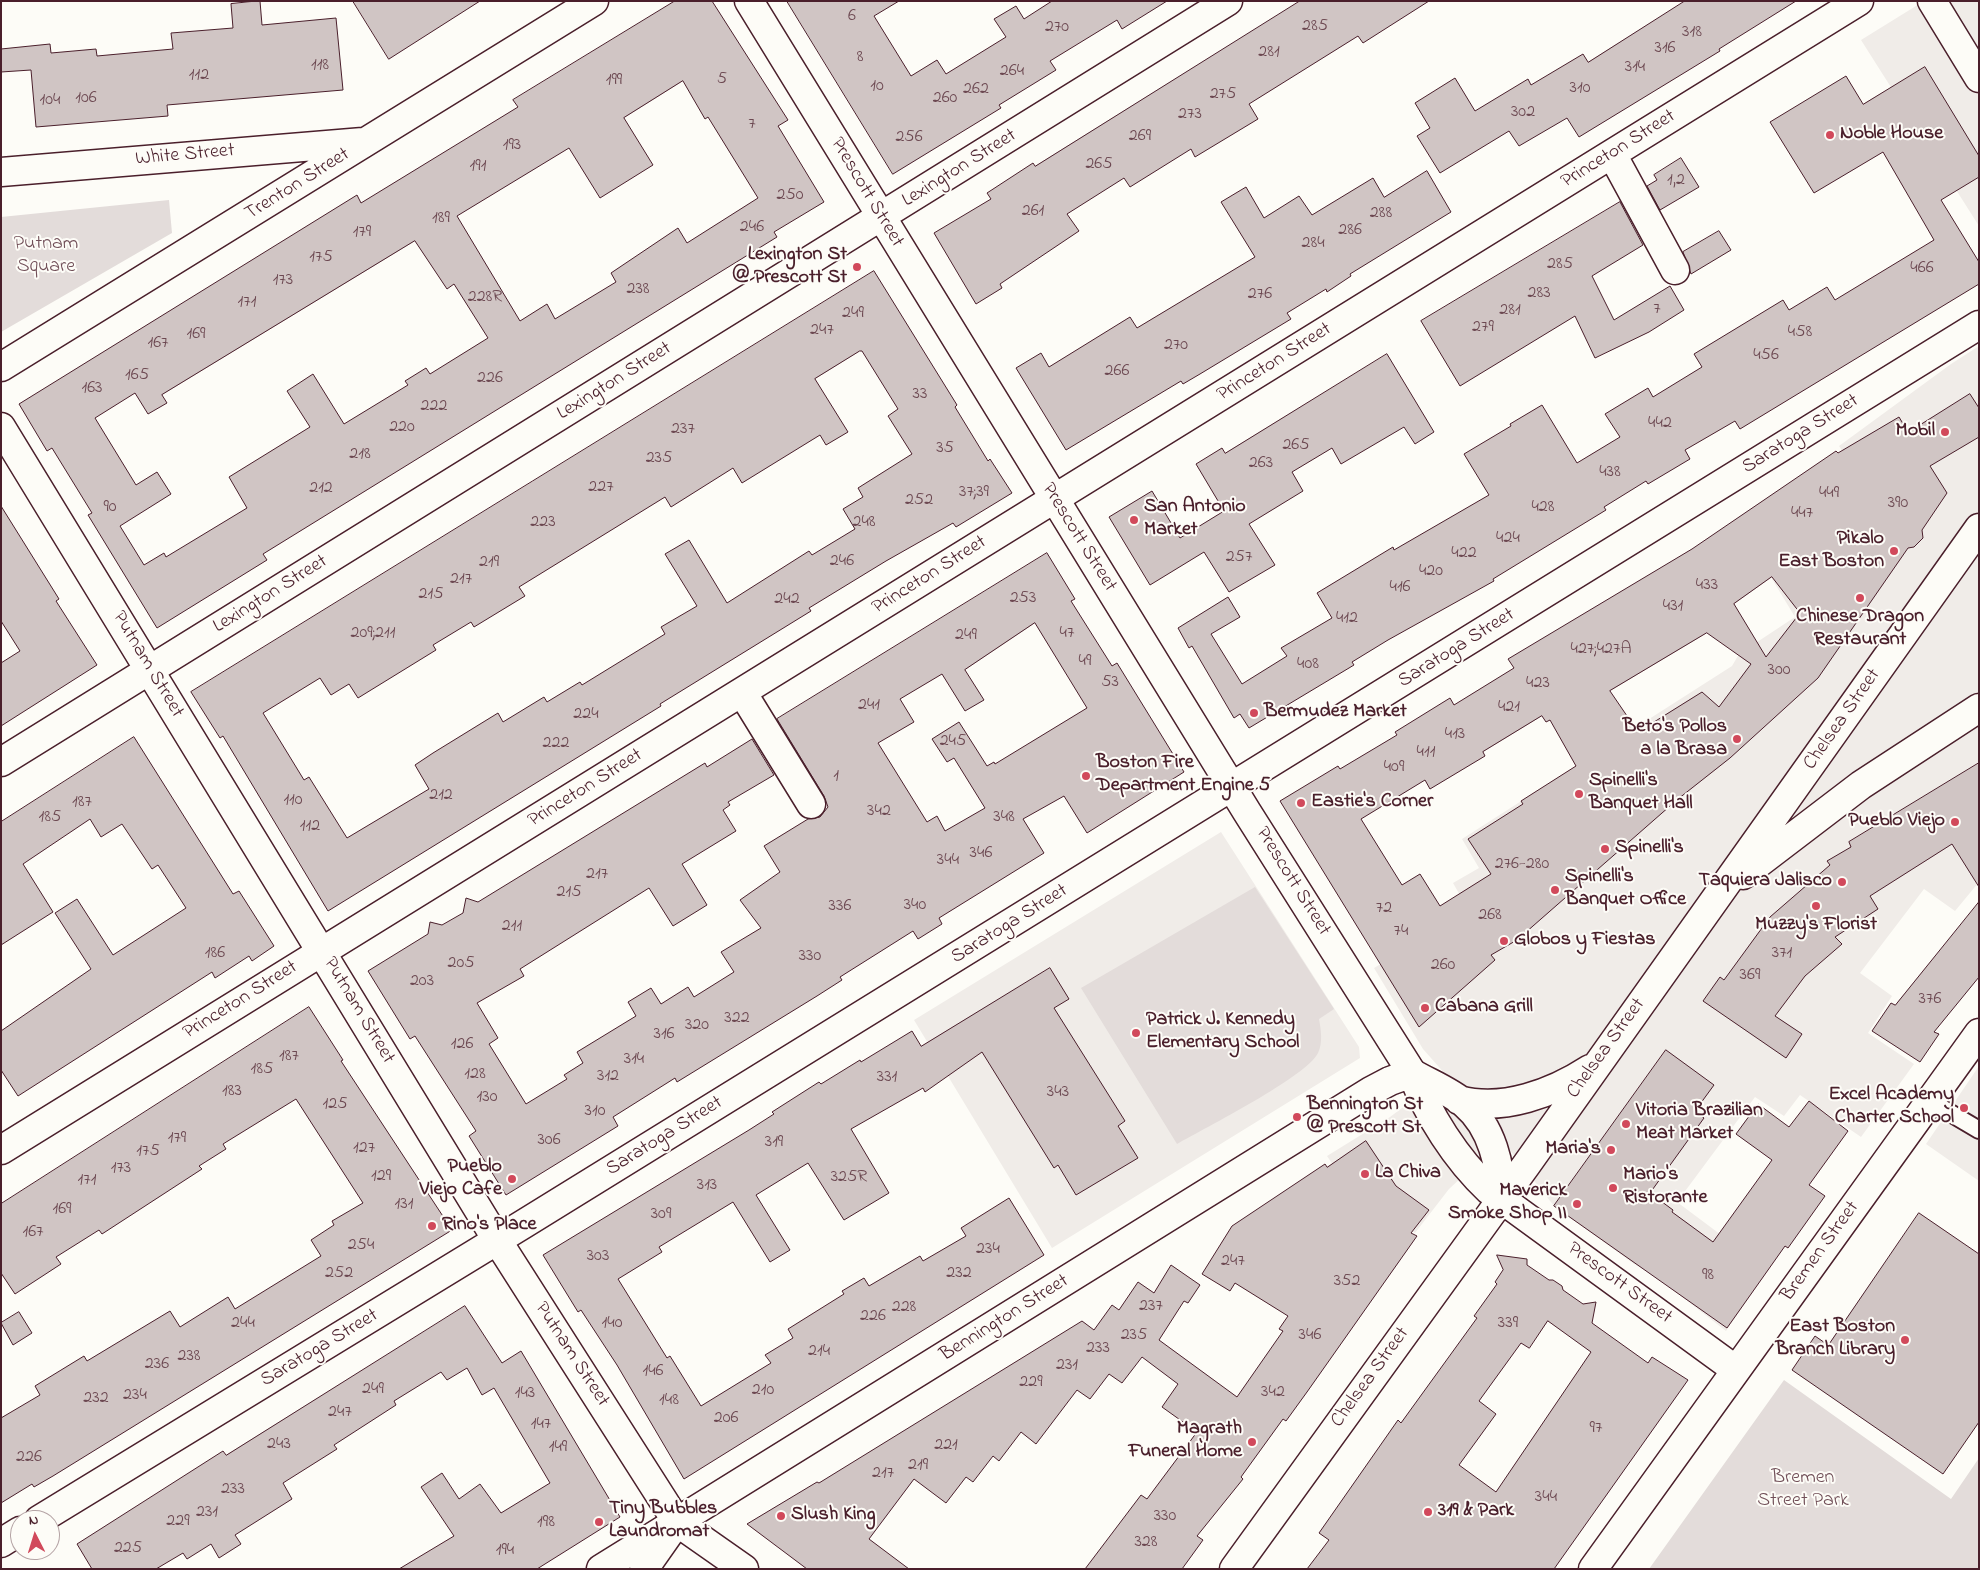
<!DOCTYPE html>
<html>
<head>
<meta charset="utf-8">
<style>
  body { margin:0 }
  #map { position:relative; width:1980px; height:1570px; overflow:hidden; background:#fdfcf7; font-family:"Indie Flower",sans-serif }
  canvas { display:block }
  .frame { position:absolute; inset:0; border:2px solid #4a1f2b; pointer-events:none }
  .north { position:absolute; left:10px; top:1510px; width:50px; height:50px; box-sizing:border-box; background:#fdfcf7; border:1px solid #b5a4a5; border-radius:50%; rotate:355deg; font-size:14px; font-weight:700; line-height:20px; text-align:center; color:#4a1f2b }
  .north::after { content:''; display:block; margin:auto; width:18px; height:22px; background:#d1495b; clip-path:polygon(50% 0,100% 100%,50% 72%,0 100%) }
</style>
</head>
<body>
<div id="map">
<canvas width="1980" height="1570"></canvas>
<div class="frame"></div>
<div class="north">N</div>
</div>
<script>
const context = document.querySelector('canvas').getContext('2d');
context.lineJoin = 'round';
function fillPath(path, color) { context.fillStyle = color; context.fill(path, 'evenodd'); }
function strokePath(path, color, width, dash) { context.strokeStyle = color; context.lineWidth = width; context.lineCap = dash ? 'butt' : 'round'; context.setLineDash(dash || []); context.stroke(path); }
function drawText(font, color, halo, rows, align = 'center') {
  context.font = font + ' "Indie Flower",sans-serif'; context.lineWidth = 4; context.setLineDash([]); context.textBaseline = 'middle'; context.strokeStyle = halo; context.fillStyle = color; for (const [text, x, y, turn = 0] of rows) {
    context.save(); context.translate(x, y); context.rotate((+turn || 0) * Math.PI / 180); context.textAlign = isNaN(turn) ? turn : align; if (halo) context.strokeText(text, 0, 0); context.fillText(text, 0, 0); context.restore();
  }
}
fillPath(new Path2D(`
  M1924,1h55v225l-118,-186z
  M1979,346v536l-24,29 -31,-22 -64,84 32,23 -24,37 46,31 -53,73 -61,-42 -16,21 -29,-19 -78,105 91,68 -42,61 -72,-56 -20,-11 -80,-58 -52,-66 -53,49 -34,44 -43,-28 -18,-9 -27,-40 63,-39 56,-42 -23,-26 -49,-81 95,-57 -16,-28 26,-15 -17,-29 114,-73 -13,-23 72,-15 97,-62 7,-12 56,-37 -23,-38 65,-45 37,-34 -35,-54 112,-82z
  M1221,832l138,215 1,11 -308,190 -138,-228z
  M1979,1066v115l-53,-37z`), '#f0ece8');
fillPath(new Path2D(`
  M169,200l3,33 -171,99v-115z
  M1255,887l79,122 -15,10c2,11 4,24 -1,34 -12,24 -113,75 -141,91l-96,-156z
  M1784,1380l167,119 28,-41v111h-330z`), '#e3dcda');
const building = new Path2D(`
  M260,1l2,24 74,-7 7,72 -176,15 1,11 -132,11 -5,-57 -30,2v-23l49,-5 1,9 45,-4 1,7 76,-7 -2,-16 62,-5 -2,-24z
  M353,1h127l-91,58z
  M675,1h37l76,119 -10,6 46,76 -50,30 3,5 -514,317 4,6 -110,68 -69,-113 4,-2 -40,-65 -5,3 -28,-47 338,-209 4,8 157,-96 -5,-7zM683,81l22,38 3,-2 50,81 -71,45 -9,-15 -67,45 5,9 -61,37 -8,-15 -27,17 -63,-105 112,-68 31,50 53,-33 -29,-47zM415,241l32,48 7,-5 34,54 -58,36 -4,-6 -21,13 3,4 -64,39 -31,-50 -26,17 23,36 -81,50 18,31 -81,49 -2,-4 -20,12 -24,-39 51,-32 -14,-22 -21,13 -41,-67 40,-25 13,21 19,-11 -5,-8z
  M787,1h112l-25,15 37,60 26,-16 9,14 60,-37 -12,-18 22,-13 8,13 28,-18h115l-45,28 -5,-9 -67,41 6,9 -57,35 2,3 -108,66z
  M1300,1h129l-66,42 -5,-7 -109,68 9,15 -63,38 -4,-8 -61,38 -6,-9 -57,36 12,17 -79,53 2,4 -26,16 -42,-71 57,-34 -4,-6 46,-30 2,3z
  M1685,1h111l-77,48 1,2 -141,86 -12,-19 -48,28 -10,-15 -69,42 -23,-37 13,-8 -15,-25 40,-25 20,33 53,-32 3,6 52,-31 5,8z
  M1925,67l54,89v21l-38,23 38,62v22l-239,145 -5,-8 -50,29 5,9 -42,25 -2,-3 -42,26 2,3 -113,69 1,2 -106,59 -36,22 2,3 -105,63 -9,-14 -6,4 -42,-72 -3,2 -11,-20 50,-31 12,20 -29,17 31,50 45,-28 -6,-8 51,-30 -15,-25 76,-46 1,3 95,-55 -25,-41 47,-28 -1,-2 32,-19 35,58 43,-26 -15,-23 43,-26 5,9 49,-30 -8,-13 89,-54 6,10 38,-23 8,13 99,-60 -51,-88 -69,41 -44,-71 76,-46 17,28z
  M1681,158l18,29 -39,23 -13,-24 10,-6 -3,-5z
  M1427,171l24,41 -101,62 1,2 -24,16 -1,-3 -39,24 4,6 -91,55 -17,10 -2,-3 -115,69 -50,-82 25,-15 8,14 81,-50 7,11 118,-71 -34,-55 25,-15 18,31 35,-22 13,19 61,-37 11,19z
  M1620,202l23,43 -51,31 22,44 56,-34 14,24 -35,22 -54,26 -20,-42 -115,70 -39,-65z
  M1719,231l12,19 -40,24 -8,-22z
  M874,271l83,134 -2,2 33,54 2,-2 22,34 -56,34 -3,-4 -67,38 -77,47 2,3 -151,93 1,2 -333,205 -105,-175 -3,2 -29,-46zM860,351h2l36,58 -10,7 24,38 -54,34 5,9 -20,12 12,20 -43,26 -3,-4 -82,52 -38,-63 -24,14 32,52 -36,21 4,7 -83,51 -2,-3 -33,20 -3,-5 -41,25 -5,-9 -65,40 -18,12 14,24 -82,49 -38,-61 -5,3 -41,-67 57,-35 11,17 18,-11 9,14 78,-48 -3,-5 38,-23 3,5 51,-31 -6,-9 146,-90 6,10 62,-39 9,15 78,-48 6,10 22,-13 -33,-53z
  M1387,354l47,78 -19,12 -11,-17 -63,37 -9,-16 -40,24 11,19 -54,33 26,41 -46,27 -25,-40 -54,33 -41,-68 43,-26 28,47 44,-27 -28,-47 26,-16 3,5z
  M1970,394l9,14v29l-49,29 17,27 -25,37 1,8 -9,9 -6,1 -90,130 -88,80 -52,41 -161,141 -26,15 4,5 -76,67 -139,-226 58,-35 2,3 57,-34 -2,-3 55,-34 4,7 60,-37 -6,-9 184,-110 144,-98 2,2 61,-36 9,15zM1772,577l28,36 -34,44 -32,-53zM1707,633l44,31 -32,43 -17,-15 -64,40 -28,-41zM1542,716l4,6 4,-2 26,46 -55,35 2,3 -55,35 23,35 -51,32 -20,-32 -18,11 -41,-66 64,-39 5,9 55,-33 -2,-4z
  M1,506l58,93 -3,2 41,64 -96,61v-63l19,-12 -19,-30z
  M1047,553l28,46 -4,2 41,65 5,-3 67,109 -97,61 -23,-37 -41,23 21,34 -105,65 3,6 -24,15 -5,-8 -73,46 2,3 -25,16 -140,86 -2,-4 -62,39 5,9 -112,69 -37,-59 7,-5 -61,-95 -5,3 -42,-68 60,-37 2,-12 12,3 21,-12 3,-15 12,4 227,-139 2,4 45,-28 22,36 -46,27 2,3 -7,5 13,21 -54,33 25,41 -34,21 -24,-38 -129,81 4,7 -47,27 21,35 -9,6 37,60 41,-25 -3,-4 19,-12 -6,-11 59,-36 -8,-14 23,-14 10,16 27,-17 6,10 40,-25 -13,-20 40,-24 -21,-28 40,-28 -16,-26 44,-27 12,-2 8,-10 -4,-11 -47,-77zM1035,623l52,85 -92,56 -1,-2 -7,4 -28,-44 -27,17 15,23 7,-4 31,50 -40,23 -8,-15 -10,6 -49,-79 36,-21 -14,-23 42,-25 23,37 19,-11 -19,-30z
  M134,737l99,157 6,-3 35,55 -22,15 -3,-5 -34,22 -3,-6 -194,124 -17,-26v-39l90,-62 -36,-56 22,-14 36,56 73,-47 -28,-43 -6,4 -30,-45 -21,13 -11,-18 -67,45 30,48 -52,33v-123z
  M1979,763v124l-27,-43 -82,52 8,13 -43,28 7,7 -37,32 -30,40 27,18 -16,24 -83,-57 17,-24 4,3 46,-63 60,-52 -3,-4 24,-14 -2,-5z
  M1979,902v75l-45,55 5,2 -19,28 -48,-31 19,-28 4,2z
  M1050,968l19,31 -15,9 71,113 -7,5 20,32 -62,37 -18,-30 -4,3 -72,-116 -57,40 -2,-4 -72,41 38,64 -45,27 -36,-57 -52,32 34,55 -20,12 -37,-60 -74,45 3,5 -44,27 49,79 3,-2 31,50 70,-43 -6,-8 28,-17 -5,-9 56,-35 -2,-3 22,-13 5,8 51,-30 3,5 43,-25 -5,-8 48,-30 35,57 -360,224 -67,-114 -36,-55 -3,2 -35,-57 206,-125 25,-16 -2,-2 47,-30 2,2 39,-24 1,2 51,-31 9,15z
  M309,1007l34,53 -2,1 111,169 -399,246 -19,11 -2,-3 -31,19v-85l39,-23 -5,-9 49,-30 3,5 83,-50 10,16 48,-30 7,12 86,-53 -10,-16 23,-15 -2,-4 31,-18 -67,-104 -73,45 3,5 -27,17 3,3 -100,65 -3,-4 -43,27 5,7 -46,30 -14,-21v-69z
  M1666,1050l48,35 -19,26 9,7 -54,75 23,17 -1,2 41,30 59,-82 -36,-26 22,-30 31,23 20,-26 39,30 -39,54 16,11 -37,52 -3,-2 -58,82 -173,-122z
  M1366,1141l30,45 33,24 -18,23 6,3 -110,156 -21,29 -3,-2 -42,58 2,2 -46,57 6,4 -21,29h-97l56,-74 6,4 50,-67 -35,-25 16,-23 -36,-27 -20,26 -13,-9 -19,25 -13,-9 -41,54 -15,-12 -22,29 -6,-5 -20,26 -7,-5 -20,26 -32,-24 -45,60 40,30h-102l-60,-45 70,-42 2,1 263,-162 12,9 18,-25 7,5 19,-28 16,11 17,-28 29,20 -12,18 -4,-2 -25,39 78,57 46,-66 -4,-2 9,-13 -53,-33 -5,8 -28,-17 30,-48 93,-62 2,3z
  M1919,1213l60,41v168l-36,52 -151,-104 23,-34 13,9z
  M1497,1255l30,4v6l22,15h4l9,6 1,4 20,14 13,-2 -4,21 56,40 4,-6 36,23 -134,189h-247l22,-29 -10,-7 79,-113 3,3 76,-105 -3,-2 23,-32 -2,-2 8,-12zM1548,1321l43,31 -95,140 -37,-27 37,-51 -17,-13 42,-58 8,5z
  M465,1306l37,57 19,-12 99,166 -83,52h-138l55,-33 -33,-49 21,-14 17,26 21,-15 21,29 49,-30 -56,-95 -12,7 -15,-27 -20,12 -6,-8 -47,29 2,4 -62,40 3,4 -54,34 9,16 -57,36 6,9 -22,14 -8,-14 -24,15 -4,-6 -27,16h-64l-15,-25 146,-93 3,4z
  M19,1312l13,21 -19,12 -12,-22z`);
fillPath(building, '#d0c5c4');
strokePath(building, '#4a1f2b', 1);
const lane = new Path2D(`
  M1930,1101l49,29`);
const street = new Path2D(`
  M749,1l498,811 165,261
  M1612,154l63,116
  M1,172l362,-30
  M1,367l593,-366
  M1,427l496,813 180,282 67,47
  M742,692l69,112
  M1,762l1227,-761
  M1,1150l1858,-1149
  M39,1520l483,-295 1457,-900
  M1,1543l19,-12
  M644,1569l33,-47`);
const secondary = new Path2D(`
  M1932,1l47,77
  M1743,875l118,-90 118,-77
  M1412,1073c16,42 44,86 77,117l247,180
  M1412,1073c17,10 38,18 53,31 27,23 36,62 36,95
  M1459,1100c44,12 94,-7 131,-31
  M601,1569l770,-478 19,-10 22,-8
  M1234,1569l293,-405 452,-636
  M1593,1569l386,-536`);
strokePath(lane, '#4a1f2b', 20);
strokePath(street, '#4a1f2b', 31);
strokePath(secondary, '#4a1f2b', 31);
strokePath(lane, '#fdfcf7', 16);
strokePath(street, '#fdfcf7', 28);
strokePath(secondary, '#fdfcf7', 28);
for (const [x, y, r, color] of [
  [1830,135,5,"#d1495b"],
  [857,267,5,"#d1495b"],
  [1945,432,5,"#d1495b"],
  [1134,520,5,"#d1495b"],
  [1894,551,5,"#d1495b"],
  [1860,598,5,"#d1495b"],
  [1254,713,5,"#d1495b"],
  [1737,739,5,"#d1495b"],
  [1086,776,5,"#d1495b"],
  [1579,794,5,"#d1495b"],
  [1301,803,5,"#d1495b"],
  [1955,822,5,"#d1495b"],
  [1605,849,5,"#d1495b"],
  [1842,882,5,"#d1495b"],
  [1555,890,5,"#d1495b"],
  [1816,906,5,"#d1495b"],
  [1504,941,5,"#d1495b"],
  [1425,1008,5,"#d1495b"],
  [1136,1033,5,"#d1495b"],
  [1964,1108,5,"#d1495b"],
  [1297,1117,5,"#d1495b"],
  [1626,1124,5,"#d1495b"],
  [1611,1150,5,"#d1495b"],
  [1365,1174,5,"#d1495b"],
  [512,1179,5,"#d1495b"],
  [1613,1188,5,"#d1495b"],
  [1577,1204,5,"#d1495b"],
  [432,1226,5,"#d1495b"],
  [1905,1340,5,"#d1495b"],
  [1252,1442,5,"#d1495b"],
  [1428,1512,5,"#d1495b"],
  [781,1516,5,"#d1495b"],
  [599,1522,5,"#d1495b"]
]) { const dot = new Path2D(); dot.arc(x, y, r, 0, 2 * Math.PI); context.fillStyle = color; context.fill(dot); strokePath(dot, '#fdfcf7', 2); }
drawText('18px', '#6c4851', null, [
  ["6",852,17],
  ["285",1315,27],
  ["270",1057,28],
  ["318",1692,33],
  ["316",1665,49],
  ["281",1269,53],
  ["8",860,58],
  ["118",320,66],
  ["314",1635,68],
  ["264",1012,72],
  ["112",199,76],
  ["5",722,80],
  ["199",614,81],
  ["10",877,87],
  ["310",1580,89],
  ["262",976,90],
  ["275",1223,95],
  ["106",86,99],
  ["260",945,99],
  ["104",50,101],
  ["302",1523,113],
  ["273",1190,115],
  ["7",752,125],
  ["269",1140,137],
  ["256",909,138],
  ["193",512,146],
  ["265",1099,165],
  ["191",478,167],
  ["1,2",1676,181],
  ["250",790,196],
  ["261",1033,212],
  ["288",1381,214],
  ["189",441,219],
  ["246",752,228],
  ["286",1350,231],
  ["179",362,233],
  ["284",1313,244],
  ["175",321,258],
  ["285",1560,265],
  ["466",1922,269],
  ["173",283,281],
  ["238",638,290],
  ["283",1539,294],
  ["276",1260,295],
  ["228R",485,298],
  ["171",247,303],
  ["7",1657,310],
  ["281",1510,311],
  ["249",853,314],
  ["279",1483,328],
  ["247",822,331],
  ["458",1800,333],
  ["169",196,335],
  ["167",158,344],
  ["270",1176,346],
  ["456",1766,356],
  ["266",1117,372],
  ["165",137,376],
  ["226",490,379],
  ["163",92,389],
  ["33",920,395],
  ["222",434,407],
  ["442",1660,424],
  ["220",402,428],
  ["237",683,430],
  ["265",1296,446],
  ["35",945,449],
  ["218",360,455],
  ["235",659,459],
  ["263",1261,464],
  ["438",1610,473],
  ["227",601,488],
  ["212",321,489],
  ["37;39",974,493],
  ["449",1829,494],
  ["252",919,501],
  ["390",1898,504],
  ["90",110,508],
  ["428",1543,508],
  ["447",1802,514],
  ["223",543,523],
  ["248",864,523],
  ["424",1508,539],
  ["422",1464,554],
  ["257",1239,558],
  ["246",842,562],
  ["219",489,563],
  ["420",1431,572],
  ["217",461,580],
  ["433",1707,586],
  ["416",1400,588],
  ["215",431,595],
  ["253",1023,599],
  ["242",787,600],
  ["431",1673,607],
  ["412",1347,619],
  ["209;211",373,634],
  ["47",1067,634],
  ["249",966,636],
  ["427;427A",1601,650],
  ["49",1085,662],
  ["408",1308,665],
  ["300",1779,671],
  ["53",1110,683],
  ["423",1538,684],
  ["241",869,706],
  ["421",1509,708],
  ["224",586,715],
  ["413",1455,735],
  ["245",953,742],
  ["222",556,744],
  ["411",1426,753],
  ["409",1394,768],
  ["1",836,777],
  ["212",441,796],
  ["110",293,801],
  ["187",82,803],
  ["342",879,812],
  ["185",50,818],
  ["348",1004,818],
  ["112",310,827],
  ["346",981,854],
  ["344",948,861],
  ["276-280",1522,865],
  ["217",597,875],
  ["215",569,893],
  ["340",915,906],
  ["336",840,907],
  ["72",1384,909],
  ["268",1490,916],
  ["211",512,927],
  ["74",1401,932],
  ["186",215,954],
  ["371",1782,954],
  ["330",810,957],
  ["205",461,964],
  ["260",1443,966],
  ["369",1750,976],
  ["203",422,982],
  ["376",1930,1000],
  ["322",737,1019],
  ["320",697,1026],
  ["316",664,1035],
  ["126",462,1045],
  ["187",289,1057],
  ["314",634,1060],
  ["185",262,1070],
  ["128",475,1075],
  ["312",608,1077],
  ["331",887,1078],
  ["183",232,1092],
  ["343",1058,1093],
  ["130",487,1098],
  ["125",335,1105],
  ["310",595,1112],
  ["179",177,1139],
  ["306",549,1141],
  ["319",774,1143],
  ["127",364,1149],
  ["175",148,1152],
  ["173",121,1169],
  ["129",381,1177],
  ["325R",849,1178],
  ["171",87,1181],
  ["313",707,1186],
  ["131",404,1205],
  ["169",62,1210],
  ["309",661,1215],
  ["167",33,1233],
  ["254",361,1246],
  ["234",988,1250],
  ["303",598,1257],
  ["247",1233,1262],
  ["252",339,1274],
  ["232",959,1274],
  ["98",1708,1276],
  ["352",1347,1282],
  ["237",1151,1307],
  ["228",904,1308],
  ["226",873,1317],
  ["244",243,1324],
  ["140",612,1324],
  ["339",1508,1324],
  ["235",1134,1336],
  ["346",1310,1336],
  ["233",1098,1349],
  ["214",819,1352],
  ["238",189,1357],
  ["236",157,1365],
  ["231",1067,1366],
  ["146",653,1372],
  ["229",1031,1383],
  ["249",373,1390],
  ["210",763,1391],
  ["342",1273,1393],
  ["143",525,1394],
  ["234",135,1396],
  ["232",96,1399],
  ["148",669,1401],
  ["247",340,1413],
  ["206",726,1419],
  ["147",541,1425],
  ["97",1596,1429],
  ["243",279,1445],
  ["221",946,1446],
  ["149",558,1448],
  ["226",29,1458],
  ["219",918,1466],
  ["217",883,1474],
  ["233",233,1490],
  ["344",1546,1498],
  ["231",207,1513],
  ["330",1165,1517],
  ["229",178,1522],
  ["198",546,1523],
  ["328",1146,1543],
  ["225",128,1549],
  ["194",505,1551]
]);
drawText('bold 20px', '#4a1f2b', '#fdfcf7', [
  ["Noble House",1840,135],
  ["Lexington St",847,256,"right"],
  ["@ Prescott St",847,279,"right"],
  ["Mobil",1935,432,"right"],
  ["San Antonio",1144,508],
  ["Market",1144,531],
  ["Pikalo",1884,540,"right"],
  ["East Boston",1884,563,"right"],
  ["Chinese Dragon",1860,618,"center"],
  ["Restaurant",1860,641,"center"],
  ["Bermudez Market",1264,713],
  ["Beto's Pollos",1727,728,"right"],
  ["a la Brasa",1727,751,"right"],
  ["Boston Fire",1096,764],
  ["Department Engine 5",1096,787],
  ["Spinelli's",1589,782],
  ["Banquet Hall",1589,805],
  ["Eastie's Corner",1311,803],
  ["Pueblo Viejo",1945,822,"right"],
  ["Spinelli's",1615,849],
  ["Spinelli's",1565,878],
  ["Banquet Office",1565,901],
  ["Taquiera Jalisco",1832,882,"right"],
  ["Muzzy's Florist",1816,926,"center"],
  ["Globos y Fiestas",1514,941],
  ["Cabana Grill",1435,1008],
  ["Patrick J. Kennedy",1146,1021],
  ["Elementary School",1146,1044],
  ["Excel Academy",1954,1096,"right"],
  ["Charter School",1954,1119,"right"],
  ["Bennington St",1307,1106],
  ["@ Prescott St",1307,1129],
  ["Vitoria Brazilian",1636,1112],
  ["Meat Market",1636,1135],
  ["Maria's",1601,1150,"right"],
  ["Pueblo",502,1168,"right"],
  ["Viejo Cafe",502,1191,"right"],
  ["La Chiva",1375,1174],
  ["Mario's",1623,1176],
  ["Ristorante",1623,1199],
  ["Maverick",1567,1192,"right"],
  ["Smoke Shop II",1567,1215,"right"],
  ["Rino's Place",442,1226],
  ["East Boston",1895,1328,"right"],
  ["Branch Library",1895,1351,"right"],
  ["Magrath",1242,1430,"right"],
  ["Funeral Home",1242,1453,"right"],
  ["Tiny Bubbles",609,1510],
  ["Laundromat",609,1533],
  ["319 & Park",1438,1512],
  ["Slush King",791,1516]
], 'left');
drawText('20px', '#4a1f2b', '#fdfcf7', [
  ["Princeton Street",1619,150,-32],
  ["White Street",185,156,-5],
  ["Lexington Street",960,169,-32],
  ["Trenton Street",298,185,-32],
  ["Prescott Street",866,193,59],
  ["Princeton Street",1275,363,-32],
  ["Lexington Street",615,382,-32],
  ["Saratoga Street",1801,435,-32],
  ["Prescott Street",1078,538,58],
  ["Princeton Street",930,576,-32],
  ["Lexington Street",271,595,-32],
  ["Saratoga Street",1457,649,-32],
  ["Putnam Street",147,665,59],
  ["Chelsea Street",1843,720,-55],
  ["Princeton Street",586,789,-32],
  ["Prescott Street",1292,882,58],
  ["Saratoga Street",1010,925,-32],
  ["Princeton Street",241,1001,-32],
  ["Putnam Street",358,1011,59],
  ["Chelsea Street",1607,1049,-54],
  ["Saratoga Street",665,1137,-32],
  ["Bremen Street",1821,1252,-54],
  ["Prescott Street",1619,1284,36],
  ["Bennington Street",1005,1319,-32],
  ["Saratoga Street",320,1349,-31],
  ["Putnam Street",571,1355,57],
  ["Chelsea Street",1371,1378,-54]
]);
drawText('20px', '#704e57', '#fdfcf7', [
  ["Putnam",46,245],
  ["Square",46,268],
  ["Bremen",1803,1479],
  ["Street Park",1803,1502]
]);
</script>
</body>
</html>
